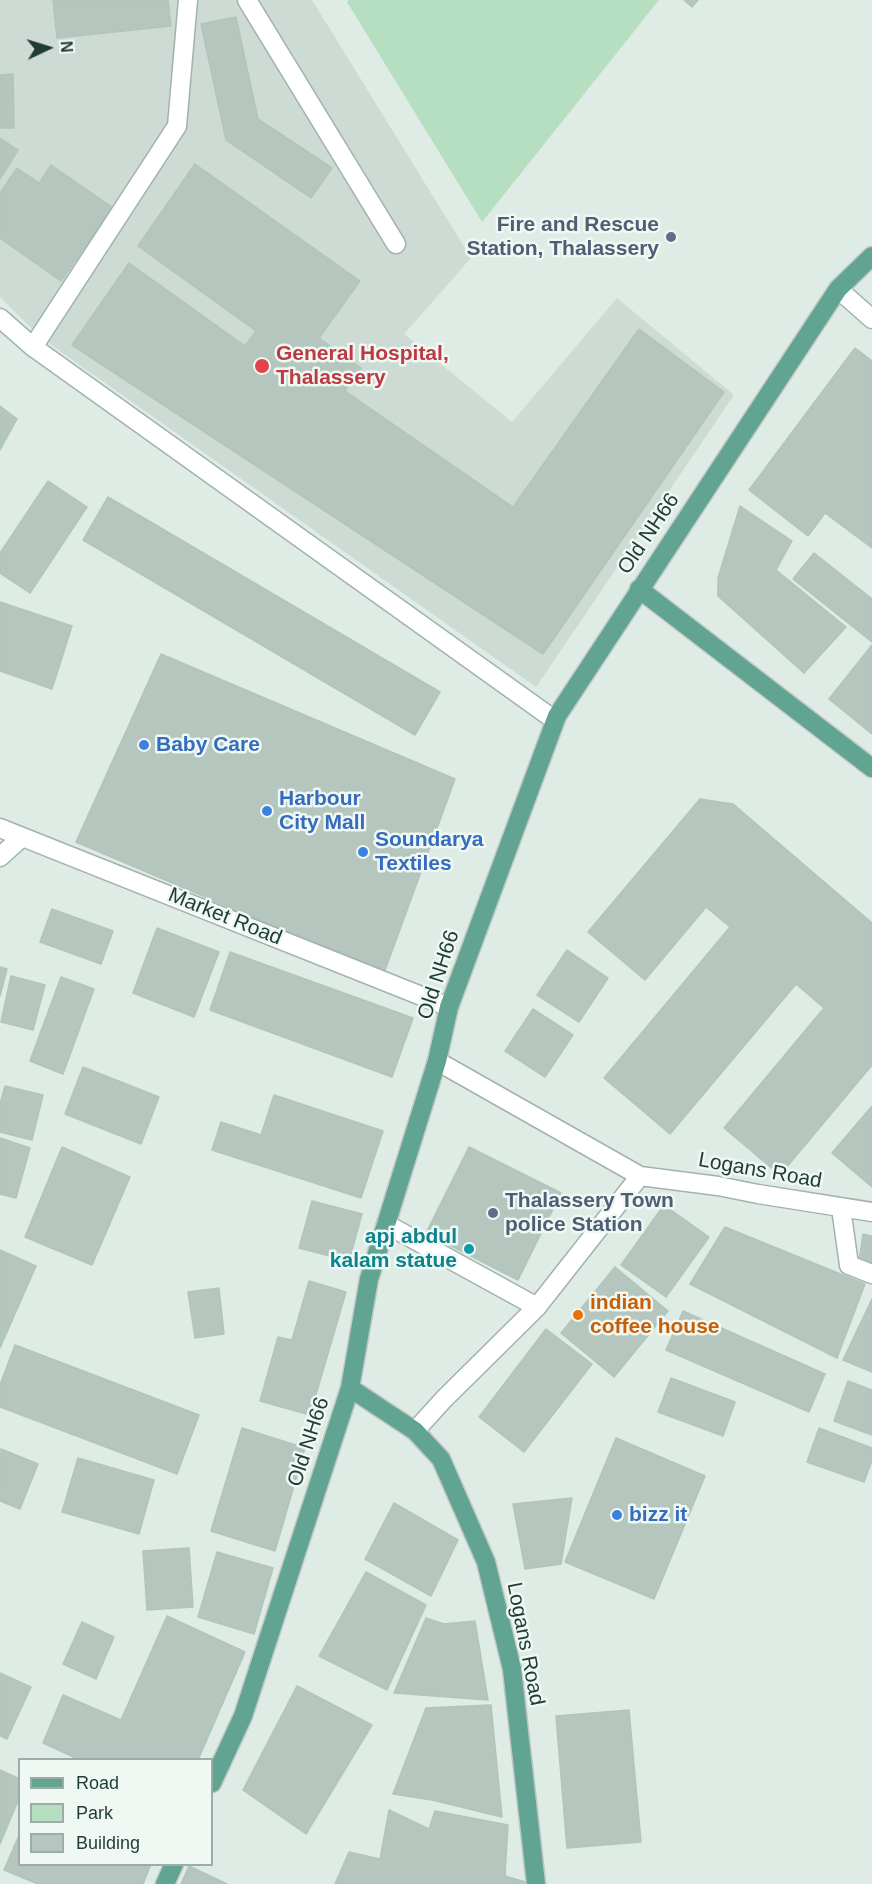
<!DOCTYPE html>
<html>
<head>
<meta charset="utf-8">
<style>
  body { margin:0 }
  #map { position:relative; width:872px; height:1884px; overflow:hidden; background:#dfebe5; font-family:Helvetica,sans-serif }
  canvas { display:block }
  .legend { position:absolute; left:18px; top:1758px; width:195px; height:108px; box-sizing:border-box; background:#eff8f3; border:2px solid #9cada7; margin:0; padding:8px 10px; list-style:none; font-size:18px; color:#1f3c34 }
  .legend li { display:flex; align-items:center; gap:12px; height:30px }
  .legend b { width:30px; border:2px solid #9cada7 }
  .north { position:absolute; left:18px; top:18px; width:60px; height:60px; -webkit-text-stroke:4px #eff8f3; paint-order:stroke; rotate:86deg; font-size:16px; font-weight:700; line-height:24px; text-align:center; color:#1f3c34 }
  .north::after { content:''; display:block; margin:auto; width:21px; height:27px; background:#1f3c34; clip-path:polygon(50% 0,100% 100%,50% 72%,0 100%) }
</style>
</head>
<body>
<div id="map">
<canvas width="872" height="1884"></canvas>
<ul class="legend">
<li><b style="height:8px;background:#60a491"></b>Road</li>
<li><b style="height:16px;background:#b6dec0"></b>Park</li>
<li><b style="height:16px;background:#b4c6be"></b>Building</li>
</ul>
<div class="north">N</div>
</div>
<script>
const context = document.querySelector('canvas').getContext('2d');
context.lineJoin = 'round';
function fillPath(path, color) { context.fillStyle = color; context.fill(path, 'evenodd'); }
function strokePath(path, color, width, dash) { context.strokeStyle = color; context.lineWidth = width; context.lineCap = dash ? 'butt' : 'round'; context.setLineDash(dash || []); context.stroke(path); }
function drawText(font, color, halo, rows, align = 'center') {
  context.font = font + ' Helvetica,sans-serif'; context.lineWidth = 5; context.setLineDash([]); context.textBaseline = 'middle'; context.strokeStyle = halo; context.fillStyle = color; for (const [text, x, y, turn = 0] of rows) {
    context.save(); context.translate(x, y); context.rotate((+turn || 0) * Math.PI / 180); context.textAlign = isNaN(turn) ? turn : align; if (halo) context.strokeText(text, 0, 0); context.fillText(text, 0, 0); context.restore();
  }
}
fillPath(new Path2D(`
  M0,0h312l159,258 -67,76 108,88 105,-124 117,97 -198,292 -496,-350 -40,-40z`), '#cddbd4');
fillPath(new Path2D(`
  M349,0h310l-177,222 -135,-220z`), '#b6dec0');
const building = new Path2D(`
  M53,0h115l3,26 -114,12z
  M684,0h14l-6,7z
  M236,17l22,102 74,49 -21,30 -85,-58 -25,-116z
  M13,74l1,54h-14v-53z
  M0,138l18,12 -18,29z
  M195,164l165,117 -41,57 42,30 -16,23 168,116 126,-178 85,63 -181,262 -471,-309 57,-82 116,83 11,-15 -118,-85z
  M51,165l61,42 -51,74 -61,-43v-45l17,-25 22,15z
  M855,348l17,13v187l-47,-35 -17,23 -59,-46z
  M0,406l17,13 -17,31z
  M48,481l39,26 -57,86 -30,-20v-20z
  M108,497l332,195 -25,43 -332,-195z
  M740,506l52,35 -16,29 70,57 -42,46 -86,-77v-18z
  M814,553l58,46v43l-79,-63z
  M0,602l72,24 -20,63 -52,-18z
  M872,645v89l-43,-35z
  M161,654l294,125 -71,194 -308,-131z
  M700,799l33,5 139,119v142l-92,110 -56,-47 100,-120 -28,-24 -126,150 -66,-56 126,-151 -24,-20 -61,73 -57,-48z
  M52,909l61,22 -12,33 -61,-22z
  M157,928l62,24 -25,65 -61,-24z
  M567,950l41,28 -29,44 -42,-27z
  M230,952l183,66 -21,59 -182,-67z
  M0,967l7,2 -7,27z
  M11,976l34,9 -12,45 -32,-8z
  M61,977l33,12 -31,85 -33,-13z
  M533,1009l40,26 -28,42 -40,-26z
  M83,1067l76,30 -18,47 -76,-30z
  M5,1086l38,9 -11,45 -32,-8v-28z
  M274,1095l109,36 -22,67 -149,-48 9,-28 40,13z
  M872,1106v81l-40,-34z
  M0,1138l30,10 -14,50 -16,-4z
  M62,1147l68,30 -38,88 -67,-28z
  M469,1147l92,46 -43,87 -92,-47z
  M312,1201l50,13 -13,47 -50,-13z
  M664,1205l45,32 -43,60 -45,-32z
  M725,1227l140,57 -28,74 -147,-74z
  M863,1234l9,2v28l-13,-3z
  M0,1250l36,16 -36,82z
  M615,1267l53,44 -54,66 -53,-44z
  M309,1281l37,11 -36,123 -50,-14 18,-64 14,3z
  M219,1288l5,46 -29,4 -7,-46z
  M872,1299v73l-29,-12z
  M683,1311l142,63 -16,38 -143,-62z
  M546,1329l46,35 -68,88 -45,-35z
  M15,1345l184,70 -22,59 -177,-67v-22z
  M671,1378l64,24 -12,34 -65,-24z
  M848,1381l24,9v45l-38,-14z
  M242,1428l63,20 -30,103 -64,-20z
  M819,1428l53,20v12l-8,22 -57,-20z
  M616,1438l89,38 -51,123 -89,-37z
  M1,1449l37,15 -18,45 -20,-8z
  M78,1458l76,22 -15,54 -77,-22z
  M572,1498l-11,66 -36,5 -12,-65z
  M394,1503l64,37 -27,56 -66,-37z
  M189,1548l4,59 -46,3 -4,-59z
  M217,1552l56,16 -19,66 -56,-17z
  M366,1572l60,33 -39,85 -68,-34z
  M167,1616l78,36 -47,108h-118l-37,-17 20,-48 58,25z
  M426,1618l18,6 31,-3 13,79 -94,-7z
  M82,1622l32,15 -18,42 -33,-15z
  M0,1673l31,14 -24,52 -7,-3z
  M297,1686l75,39 -66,109 -63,-44z
  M491,1705l11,112 -70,-17 -39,-6 33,-86z
  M629,1710l12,132 -74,6 -11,-132z
  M0,1770l20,9v17l-20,48z
  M389,1810l40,19 6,-18 73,14 -3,51 27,8h-197l14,-32 31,7z
  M20,1833v31h131l-8,20h-105l-34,-14z
  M189,1866l38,18h-46z`);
fillPath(building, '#b4c6be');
strokePath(building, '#b1c5bc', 1.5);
const service = new Path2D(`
  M247,0l149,244
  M33,347l144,-221 11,-126`);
const minor = new Path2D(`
  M838,289l34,30
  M0,318l33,29 516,369h8
  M0,828l449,179
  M0,857l22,-20
  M841,1208l8,57 23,9
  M386,1224l151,83`);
const tertiary = new Path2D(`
  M437,1061l203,115 78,10 40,8 114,18
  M415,1431l29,-32 93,-92 103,-131`);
const primary = new Path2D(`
  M639,589l233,179
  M350,1388l65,43 26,28 45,103 26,107 24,215
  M212,1783l31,-67 107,-328 19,-109 68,-218 12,-54 108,-291 281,-427 34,-33
  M165,1884l9,-20`);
strokePath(service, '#a2b3ac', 21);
strokePath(minor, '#a2b3ac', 21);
strokePath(tertiary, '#a2b3ac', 21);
strokePath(primary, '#c0c8c6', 21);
strokePath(service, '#fff', 18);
strokePath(minor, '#fff', 18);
strokePath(tertiary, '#fff', 18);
strokePath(primary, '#60a491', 18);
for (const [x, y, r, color] of [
  [671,237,6,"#5c6f8a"],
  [262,366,8,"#e0444e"],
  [144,745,6,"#3f7fe0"],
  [267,811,6,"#3f7fe0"],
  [363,852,6,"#3f7fe0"],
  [493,1213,6,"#5c6f8a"],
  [469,1249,6,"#0f9aa8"],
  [578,1315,6,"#e8710a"],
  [617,1515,6,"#3f7fe0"]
]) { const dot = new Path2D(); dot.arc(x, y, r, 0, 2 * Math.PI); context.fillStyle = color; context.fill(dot); strokePath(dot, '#eff8f3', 2); }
drawText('bold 21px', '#4e5e75', '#eff8f3', [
  ["Fire and Rescue",659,225],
  ["Station, Thalassery",659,249],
  ["Thalassery Town",505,1201,"left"],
  ["police Station",505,1225,"left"]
], 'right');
drawText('bold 21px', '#be3a42', '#eff8f3', [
  ["General Hospital,",276,354],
  ["Thalassery",276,378]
], 'left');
drawText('21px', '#1f3c34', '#eff8f3', [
  ["Old NH66",649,534,-56],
  ["Market Road",225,917,22],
  ["Old NH66",439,975,-72],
  ["Logans Road",760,1171,10],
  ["Old NH66",309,1442,-72],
  ["Logans Road",525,1644,79]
]);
drawText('bold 21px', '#366cbe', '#eff8f3', [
  ["Baby Care",156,745],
  ["Harbour",279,799],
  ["City Mall",279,823],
  ["Soundarya",375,840],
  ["Textiles",375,864],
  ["bizz it",629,1515]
], 'left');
drawText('bold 21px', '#0d838f', '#eff8f3', [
  ["apj abdul",457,1237],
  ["kalam statue",457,1261]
], 'right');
drawText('bold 21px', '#c56008', '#eff8f3', [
  ["indian",590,1303],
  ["coffee house",590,1327]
], 'left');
</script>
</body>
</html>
